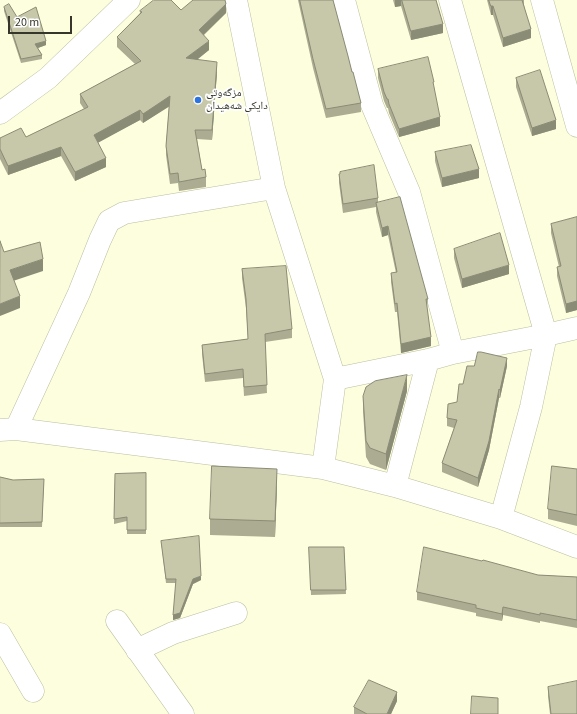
<!DOCTYPE html>
<html>
<head>
<meta charset="utf-8">
<style>
  body { margin:0 }
  #map { position:relative; width:577px; height:714px; overflow:hidden; background:#fdfede; font-family:"Source Sans 3",sans-serif }
  canvas { display:block }
  .scale { position:absolute; left:8px; top:16px; width:64px; height:18px; box-sizing:border-box; border:2px solid #36362a; border-top:0; padding-left:5px; font-size:12px; line-height:14px; white-space:nowrap; color:#36362a; -webkit-text-stroke:3px #fff; paint-order:stroke }
</style>
</head>
<body>
<div id="map">
<canvas width="577" height="714"></canvas>
<div class="scale">20 m</div>
</div>
<script>
const context = document.querySelector('canvas').getContext('2d');
context.lineJoin = 'round';
function strokePath(path, color, width, dash) { context.strokeStyle = color; context.lineWidth = width; context.lineCap = dash ? 'butt' : 'round'; context.setLineDash(dash || []); context.stroke(path); }
function fillPath(path, color) { context.fillStyle = color; context.fill(path, 'evenodd'); }
function drawText(font, color, halo, rows, align = 'center') {
  context.font = font + ' "Source Sans 3","Noto Naskh Arabic",sans-serif'; context.lineWidth = 3.5; context.setLineDash([]); context.textBaseline = 'middle'; context.strokeStyle = halo; context.fillStyle = color; for (const [text, x, y, turn = 0] of rows) {
    context.save(); context.translate(x, y); context.rotate((+turn || 0) * Math.PI / 180); context.textAlign = isNaN(turn) ? turn : align; if (halo) context.strokeText(text, 0, 0); context.fillText(text, 0, 0); context.restore();
  }
}
const minor = new Path2D(`
  M236,0l38,188
  M344,0l28,105 37,87 44,161
  M450,0l96,335 -15,72 -30,111
  M542,0l35,126
  M0,113l48,-35 81,-78
  M335,379l93,-19 25,-7 93,-18 31,-7
  M16,429l63,-136 21,-53 9,-19 15,-8 150,-25 61,191 -12,89
  M0,430l16,-1 307,39 72,18 106,32 76,29
  M395,486l33,-126
  M117,621l66,93
  M0,634l33,57
  M137,650l36,-17 63,-20`);
strokePath(minor, '#bdbea0', 23);
strokePath(minor, '#fff', 22);
fillPath(new Path2D(`
  M298,0h35l19,72 9,31v9l-35,6 -13,-50z
  M393,0h43l7,33 -32,7 -10,-34 -6,1z
  M487,0h37v5l7,33 -28,9 -10,-32h-2z
  M4,7l13,10 29,28 -8,3 4,7v4l-21,4 -17,-52z
  M181,10l45,3 -22,22 5,15 -12,10 20,12 -5,68 -15,-1 5,31 4,7v10l-27,4 -1,-8 -8,1 -4,-29v-9l3,-40 -26,17 -3,-3 -42,22 8,25 -31,14 -14,-25 -53,19 -8,-16v-21l26,-1 58,-28 -4,-6v-9l55,-30 -18,-17v-10l23,-24v-2z
  M378,69l56,18 6,39 -41,11 -10,-24 -1,-5h-1l-3,-7 -6,-23z
  M516,78l40,51 -24,7 -16,-49z
  M435,152l44,26 -37,9 -7,-26z
  M339,174l39,24v4l50,97 -1,9 4,38 -30,7 -4,-41h-2l-4,-30v-9h5l-8,-38 -6,2 -6,-25v-5l-33,6 -4,-30z
  M577,217v93l-11,3 -9,-37v-9h2l-8,-34v-9z
  M454,249l55,25 -47,14 -8,-30z
  M242,269l50,60v9l-27,4 2,51 -23,3 -1,-18 -38,4 -3,-28v-9l46,-6 -2,-31 -4,-30z
  M507,366l-7,32h-1l-10,52 -11,37 -36,-15v-9l12,-35 -7,-2v-8l10,-16 6,-18z
  M407,391l-21,79 -16,-6 -4,-7 -3,-46v-15z
  M577,469v57l-29,-7v-10z
  M146,473v61h-19v-13l-13,3 1,-50z
  M0,477l13,3 31,-1 -2,48h-42z
  M277,485l-2,52 -65,-2v-16z
  M161,541l40,39 -8,4 -13,34 -7,2 3,-37h-10z
  M309,547h35l2,47 -35,1z
  M538,575l39,2v51l-37,-7v2l-37,-8 -1,6 -26,-5v-3l-59,-13v-8z
  M548,687l29,27h-27l-2,-18z
  M397,701l-6,13h-37v-7z`), '#abac91');
fillPath(new Path2D(`
  M395,0h6v6l-6,1z
  M226,4v9l-27,26v-9z
  M491,6h2v9h-2z
  M443,24v9l-32,7v-9z
  M531,29v9l-28,9v-9z
  M46,41v4l-11,4v-5z
  M209,41v9l-23,18v-10z
  M217,62v10l-5,68v-10z
  M170,96v10l-27,17v-9z
  M140,110v10l-46,25v-10z
  M440,117v9l-41,11v-8z
  M556,120v9l-24,7v-8z
  M61,147v9l-53,19v-9z
  M106,158v9l-31,14v-9z
  M479,169v9l-37,9v-9z
  M388,226v9l-6,2v-9z
  M43,259v12l-33,11v-12z
  M509,265v9l-47,14v-9z
  M20,296v12l-20,8v-12z
  M577,301v9l-11,3v-9z
  M431,337v9l-30,7v-9z
  M507,358v8l-7,32v-8z
  M407,375v16l-21,79v-16z
  M499,389v9l-10,52 -11,37v-9z
  M277,469v16l-2,52v-16z
  M201,576v4l-8,4 -13,34 -7,2v-5l20,-36z
  M503,607v8l-1,6v-7z
  M397,692v9l-6,13h-4z`), '#8b8c76');
const building = new Path2D(`
  M154,0h17l10,10 12,-10h32l1,4 -27,26 10,11 -23,17 31,4 -5,68h-17l7,40 3,-1 1,8 -27,5 -1,-9 -8,1 -4,-28 4,-50 -27,18 -3,-4 -46,25 12,23 -31,14 -14,-25 -53,19 -8,-17v-11l21,-10 5,9 62,-30 -8,-13 61,-33 -24,-24 25,-25 -2,-1z
  M300,0h33l15,56 4,16h1l8,31 -35,6 -13,-50z
  M402,0h34l7,24 -32,7z
  M489,0h33l9,29 -28,9 -10,-32h-2z
  M9,4l8,13 19,-10 10,34 -11,3 7,11 -21,4 -17,-52z
  M428,57l6,25h-1l7,35 -41,12 -10,-25 -1,-5h-1l-3,-7 -6,-23z
  M540,70l16,50 -24,8 -16,-50z
  M471,145l8,24 -37,9 -7,-26z
  M374,165l4,33 -35,6 -4,-30h1v-2z
  M400,197l28,102h-2l5,38 -30,7 -4,-41 -2,1 -4,-31 6,-1 -9,-46 -6,2 -6,-25z
  M577,217v84l-11,3 -9,-37 4,-1 -10,-42z
  M500,233l9,32 -47,14 -8,-30z
  M0,241l4,11 36,-10 3,17 -33,11 10,26 -20,8z
  M286,266l6,63 -27,5 2,51 -23,2 -1,-18 -38,5 -3,-29 46,-6 -2,-40 -4,-30z
  M478,352h3l26,6 -7,32 -1,-1 -10,52 -11,37 -36,-15 15,-43 -10,-2 1,-14 9,-2 2,-18h4l4,-18h7z
  M407,375l-21,79 -16,-6 -4,-7 -3,-45 3,-9 9,-6z
  M212,466l65,3 -2,52 -65,-2z
  M552,466l25,3v46l-29,-6z
  M146,473v57h-19v-13l-13,2 1,-45z
  M0,477l13,3 31,-1 -2,43 -42,1z
  M199,536l2,40 -8,3 -13,34 -7,2 3,-36h-10l-5,-38z
  M309,547h35l2,43h-35z
  M424,547l58,14 1,-1 55,15 39,2v43l-37,-7v2l-37,-8 -1,7 -26,-6v-3l-59,-13z
  M369,680l28,12 -10,22h-20l-13,-7z
  M577,681v33h-26l-3,-27z
  M472,696l26,2v16h-27z`);
fillPath(building, '#c7c8a9');
strokePath(building, '#8b8c76', 1);
for (const [x, y, r, color] of [
  [198,100,4,"#2c75e1"]
]) { const dot = new Path2D(); dot.arc(x, y, r, 0, 2 * Math.PI); context.fillStyle = color; context.fill(dot); strokePath(dot, '#fff', 1.5); }
drawText('11px', '#36362a', '#fff', [
  ["مزگەوتی",206,94],
  ["دایکی شەهیدان",206,107]
], 'left');
</script>
</body>
</html>
